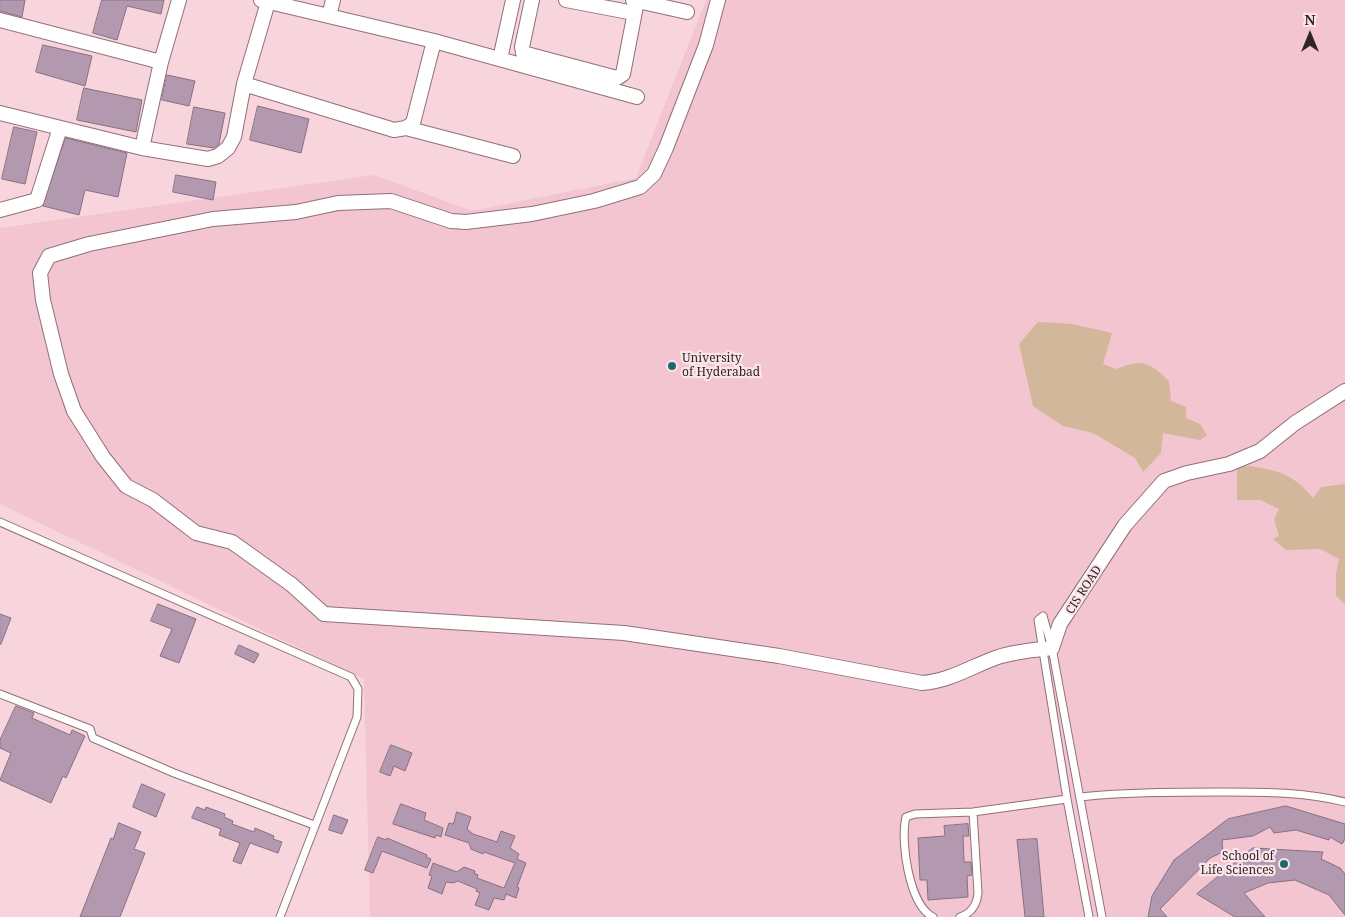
<!DOCTYPE html>
<html>
<head>
<meta charset="utf-8">
<style>
  body { margin:0 }
  #map { position:relative; width:1345px; height:917px; overflow:hidden; background:#f8d4dc; font-family:"Noto Serif",serif }
  canvas { display:block }
  .north { position:absolute; left:1285px; top:10px; width:50px; height:50px; -webkit-text-stroke:4px #fce5ea; paint-order:stroke; rotate:0deg; font-size:14px; font-weight:700; line-height:20px; text-align:center; color:#312427 }
  .north::after { content:''; display:block; margin:auto; width:18px; height:22px; background:#312427; clip-path:polygon(50% 0,100% 100%,50% 72%,0 100%) }
</style>
</head>
<body>
<div id="map">
<canvas width="1345" height="917"></canvas>
<div class="north">N</div>
</div>
<script>
const context = document.querySelector('canvas').getContext('2d');
context.lineJoin = 'round';
function fillPath(path, color) { context.fillStyle = color; context.fill(path, 'evenodd'); }
function strokePath(path, color, width, dash) { context.strokeStyle = color; context.lineWidth = width; context.lineCap = dash ? 'butt' : 'round'; context.setLineDash(dash || []); context.stroke(path); }
function drawText(font, color, halo, rows, align = 'center') {
  context.font = font + ' "Noto Serif",serif'; context.lineWidth = 4.5; context.setLineDash([]); context.textBaseline = 'middle'; context.strokeStyle = halo; context.fillStyle = color; for (const [text, x, y, turn = 0] of rows) {
    context.save(); context.translate(x, y); context.rotate((+turn || 0) * Math.PI / 180); context.textAlign = isNaN(turn) ? turn : align; if (halo) context.strokeText(text, 0, 0); context.fillText(text, 0, 0); context.restore();
  }
}
fillPath(new Path2D(`
  M706,0h639v917h-975l-6,-238 -364,-175v-276l374,-53 98,36 164,-33z`), '#f2c5d0');
fillPath(new Path2D(`
  M1038,322l34,2 40,9 -9,31 13,5c27,-10 32,-8 53,12l2,20 15,6v11l14,6 7,11 -7,5 -37,-7 -2,20 -18,19 -8,-14 -42,-25 -30,-7 -30,-20 -14,-62z
  M1250,466c30,5 43,8 63,32l8,-11 24,-3v120l-9,-8v-22l3,-15 -19,-10 -34,1 -13,-11 6,-3 -5,-17 5,-10 -19,-9h-23v-33z`), '#d3b79b');
const building = new Path2D(`
  M0,0h25l-3,17 -22,-6z
  M102,0h62l-3,14 -34,-8 -10,34 -24,-7z
  M43,45l49,11 -7,30 -49,-14z
  M167,75l28,6 -6,25 -27,-6z
  M84,88l58,12 -6,32 -59,-12z
  M258,106l51,13 -8,34 -51,-13z
  M194,107l31,6 -6,31 -5,4 -27,-4z
  M14,127l23,5 -12,52 -23,-5z
  M66,138l61,15 -9,44 -33,-7 -6,25 -36,-9z
  M176,175l40,7 -3,18 -40,-8z
  M158,604l38,15 -17,44 -19,-7 12,-27 -21,-8z
  M0,614l11,4 -10,26h-1z
  M239,645l20,9 -5,9 -19,-9z
  M16,706l18,7 -2,5 38,17 2,-5 13,6 -19,42 -3,-2 -12,27 -51,-23 11,-27 -11,-5v-8z
  M391,745l21,8 -7,18 -11,-5 -4,10 -10,-4z
  M142,784l23,10 -9,23 -23,-10z
  M401,804l25,9 -2,7 19,8 -2,9 -5,-2 -1,3 -42,-14z
  M1286,806l59,18v15l-3,5 -12,-7 -1,3 -33,-10 -22,3 -4,-6 -17,9 -31,4 1,12 -13,6 -50,51 7,8h-19l4,-21 22,-36 54,-41z
  M197,807l8,3 1,-3 19,7 -1,3 9,4 -1,3 22,8 1,-4 19,8 -1,3 9,3 -4,11 -28,-10 -9,21 -8,-3 7,-18 -21,-8 2,-6 -29,-11z
  M457,812l14,5 -4,12 6,5 24,8 4,-11 14,5 -5,12 9,6 -2,5 9,4 -9,24 2,1 -3,10 -10,-4 -2,6 -10,-2 -5,12 -14,-5 5,-12 -4,-2 1,-2 -19,-8 -5,2 -7,-1 -4,12 -14,-6 4,-12 -3,-1 4,-12 24,9 7,-5 11,4 -1,2 4,2 -1,3 27,10 11,-25 -31,-11 -1,2 -12,-5 -2,-6 -24,-8 4,-12 4,1z
  M334,815l14,5 -6,14 -13,-4z
  M119,823l22,9 -7,17 11,4 -25,64h-40l31,-79 2,1z
  M968,824l1,12h-6l1,26h7l1,13 -5,1 1,21 -40,3 -1,-20h-7l-2,-42 27,-2 -1,-10z
  M378,837l8,3 1,-2 40,17 -1,2 5,2 -4,9 -45,-17 -9,22 -8,-3z
  M1037,839l7,78h-19l-8,-77z
  M1253,848l70,4 -2,7 19,9 5,6v41l-16,-20 -34,-15 -27,3 -24,10 21,24h-30l-38,-23z`);
fillPath(building, '#b299af');
strokePath(building, '#877084', 1);
const lane = new Path2D(`
  M0,522l351,155 7,12 -1,28 -77,200
  M0,694l90,35 3,9 81,35 140,52
  M1080,797c48,-5 96,-5 144,-5 41,0 81,0 121,10
  M1067,799l-29,-179 5,-4 9,32 50,269
  M933,917c-24,-12 -33,-76 -27,-100l9,-3 58,-2 94,-13 22,118
  M960,917c12,-4 17,-12 18,-24l-5,-81`);
const street = new Path2D(`
  M261,0l173,41 203,56
  M532,0l-10,47 1,6 94,25 6,-4 14,-73
  M566,0l68,13
  M633,0l54,12
  M718,0l-12,45 -40,103 -12,26 -14,13 -46,14 -62,13 -66,8 -15,-1 -60,-20 -53,2 -42,9 -83,7 -124,25 -40,12 -9,17 3,27 18,74 13,37 29,46 23,29 27,14 43,33 36,9 60,43 32,29 300,19 155,23 143,27c28,-2 50,-17 76,-26 18,-6 36,-7 54,-9l8,-24 65,-99 39,-44 23,-8 42,-9 31,-13 35,-28 50,-32
  M329,16l4,-16
  M0,20l161,42
  M500,59l13,-59
  M244,84l150,46 12,-2 7,-5 21,-82
  M0,113l142,35 66,11 10,-3 10,-8 6,-11 10,-53 24,-82
  M406,128l107,28
  M142,148l19,-86 18,-62
  M0,210l37,-10 23,-72`);
strokePath(lane, '#907078', 9);
strokePath(street, '#907078', 16);
strokePath(lane, '#fff', 7);
strokePath(street, '#fff', 14);
for (const [x, y, r, color] of [
  [672,366,5,"#1c696d"],
  [1284,864,5,"#1c696d"]
]) { const dot = new Path2D(); dot.arc(x, y, r, 0, 2 * Math.PI); context.fillStyle = color; context.fill(dot); strokePath(dot, '#fce5ea', 2); }
drawText('12px', '#312427', '#fce5ea', [
  ["University",682,359],
  ["of Hyderabad",682,373],
  ["School of",1274,857,"right"],
  ["Life Sciences",1274,871,"right"]
], 'left');
drawText('12px', '#312427', '#fce5ea', [
  ["CIS ROAD",1084,590,-57]
]);
</script>
</body>
</html>
